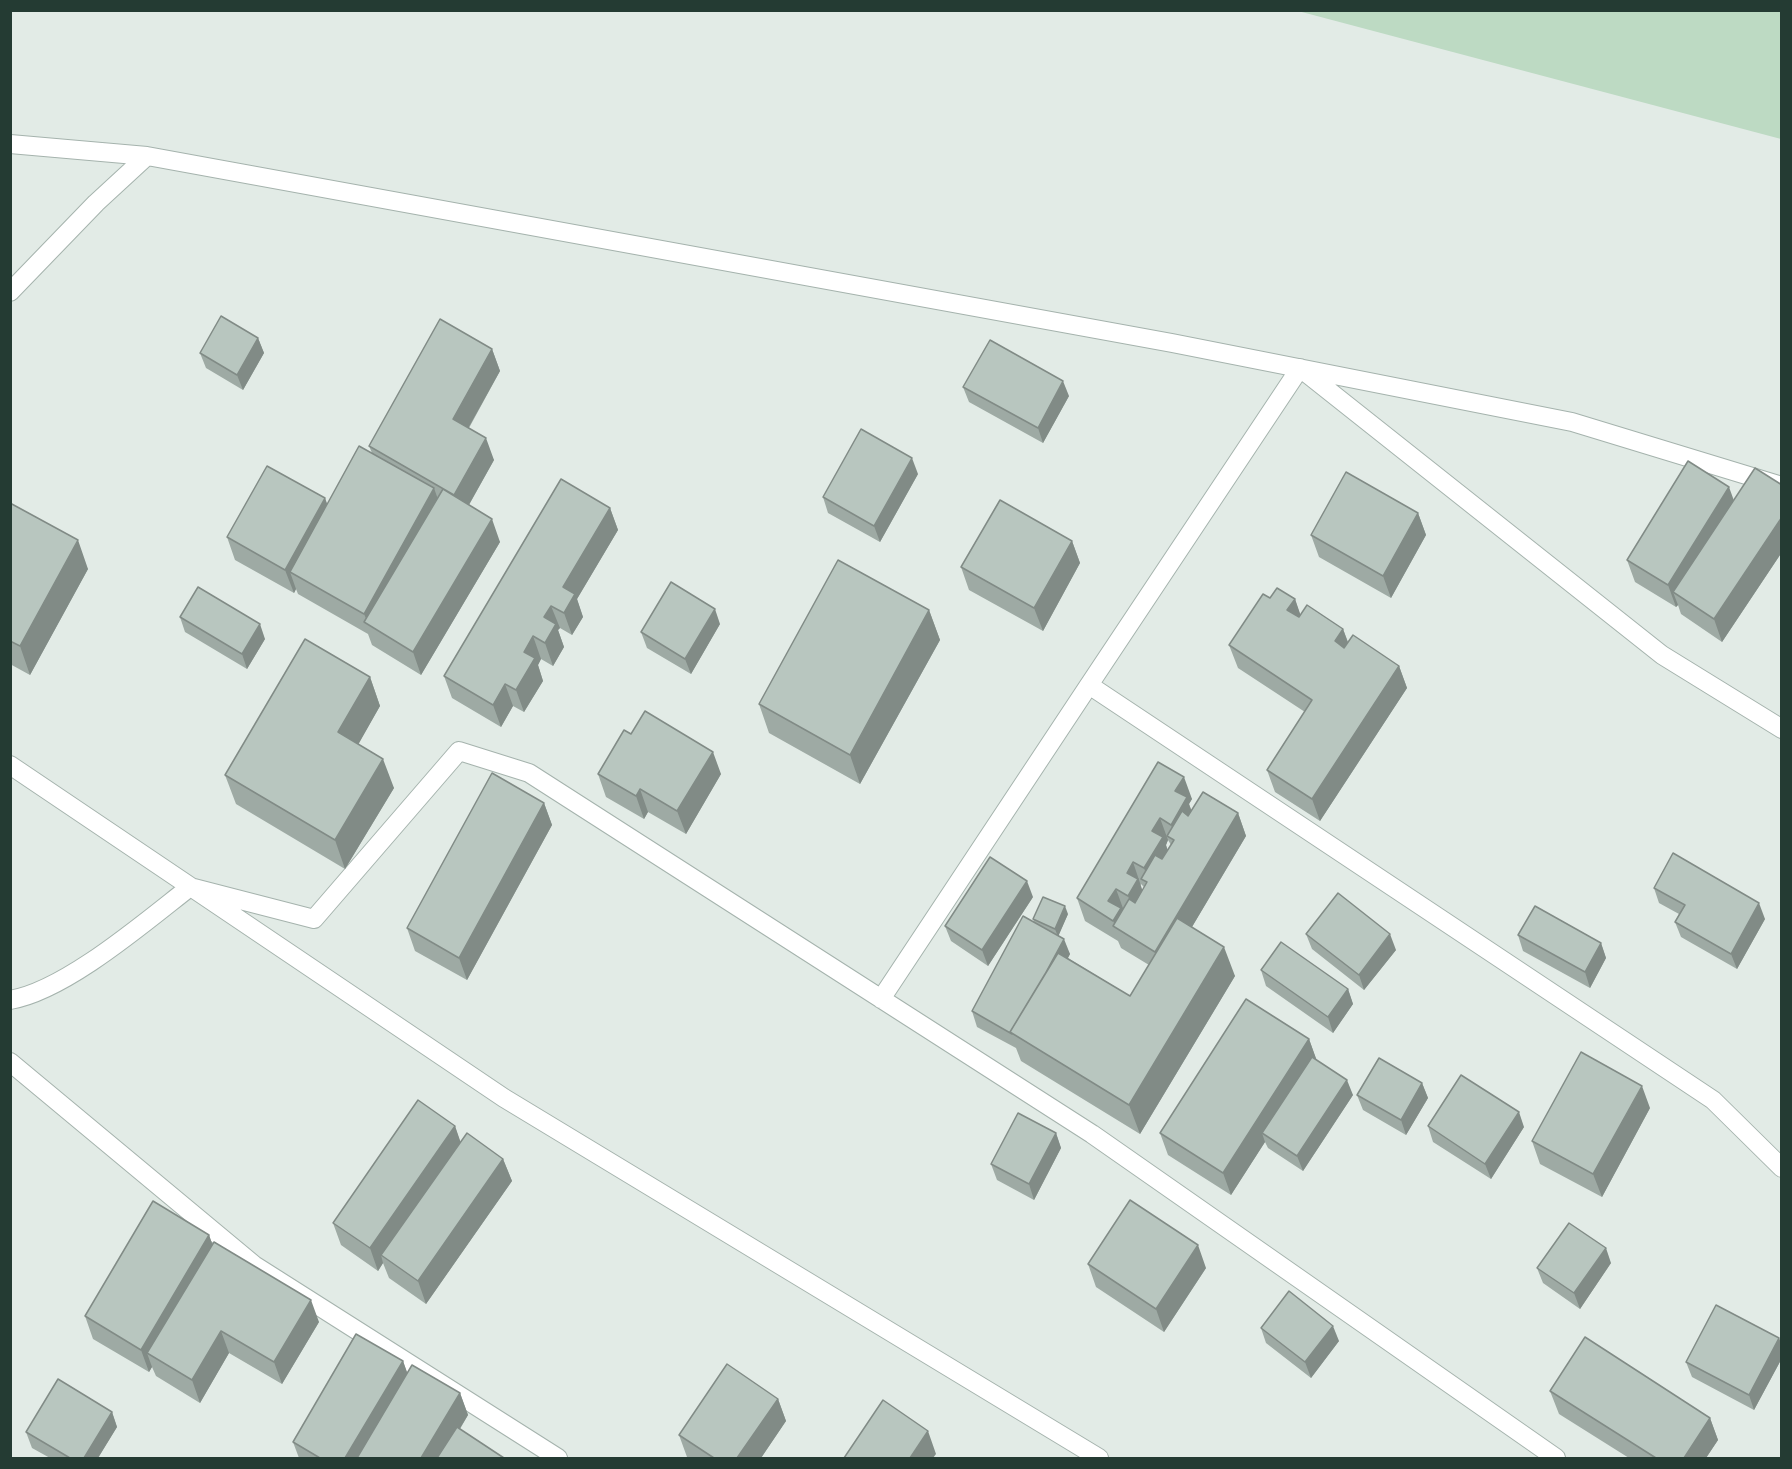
<!DOCTYPE html>
<html>
<head>
<meta charset="utf-8">
<style>
  body { margin:0 }
  #map { position:relative; width:1792px; height:1469px; overflow:hidden; background:#e2ebe6; font-family:Helvetica,sans-serif }
  canvas { display:block }
  .frame { position:absolute; inset:0; border:12px solid #243b33; pointer-events:none }
</style>
</head>
<body>
<div id="map">
<canvas width="1792" height="1469"></canvas>
<div class="frame"></div>
</div>
<script>
const context = document.querySelector('canvas').getContext('2d');
context.lineJoin = 'round';
function fillPath(path, color) { context.fillStyle = color; context.fill(path, 'evenodd'); }
function strokePath(path, color, width, dash) { context.strokeStyle = color; context.lineWidth = width; context.lineCap = dash ? 'butt' : 'round'; context.setLineDash(dash || []); context.stroke(path); }
fillPath(new Path2D(`
  M1298,11h483v128z`), '#bddac3');
const minor = new Path2D(`
  M10,144l137,12 1025,187 400,79 210,64
  M10,292l86,-89 51,-47
  M1782,729l-120,-74 -362,-287 -211,317 624,415 69,68
  M10,765l494,333 595,360
  M881,999l208,-314
  M10,1000c55,-9 135,-78 180,-113l124,32 145,-168 70,22 563,361 464,324
  M10,1062l244,203 304,193`);
strokePath(minor, '#a5b3ad', 20);
strokePath(minor, '#fff', 18);
fillPath(new Path2D(`
  M258,338l6,15 -21,37 -37,-22 -6,-15z
  M492,349l8,22 -31,57 25,32 -25,45 31,37 -79,133 -49,-30 -4,-11 -70,-40 -2,-5 -2,4 -59,-33 -8,-23 98,-39 2,6 45,-51 -3,-7z
  M963,387l106,9 -26,47 -74,-41z
  M918,474l-38,68 -52,-29 -5,-16z
  M1782,485v67l-60,90 -41,-28 -3,-9 -2,2 -41,-25 -8,-22 107,-60z
  M10,503l78,66 -58,106 -20,-11z
  M610,508l8,22 -41,69 6,18 -11,18 -12,-7 -2,2 6,17 -11,19 -12,-7 -3,6 5,16 -19,31 -11,-6 -12,21 -49,-29 -8,-22z
  M1418,513l8,22 -35,63 -72,-41 -8,-22z
  M1072,541l8,22 -37,68 -74,-41 -8,-23z
  M1270,598l25,1 5,16 43,14 5,13 51,24 8,22 -87,133 -45,-29 -8,-22 38,-58 -67,-44 -9,-23z
  M929,610l11,30 -80,144 -91,-51 -10,-29z
  M180,617l85,22 -18,30 -62,-37z
  M720,624l-29,50 -44,-26 -6,-16z
  M370,677l10,29 -22,38 36,44 -49,81 -109,-65 -11,-29z
  M631,734l90,40 -35,60 -38,-22 -4,7 -38,-22 -8,-23z
  M1158,762l34,37 -3,5 2,6 47,3 8,23 -54,91 43,49 -95,158 -119,-73 -5,-13 -39,-21 -5,-16 62,-89 -1,-3 35,-5 -10,22 12,18 -2,4 62,38 19,-31 -28,-17 -3,-7 -33,-20 -8,-23zM1168,840l3,5 -4,5 -1,-5zM1141,884l3,3 -2,4 -2,-5z
  M544,803l8,22 -85,155 -52,-29 -8,-23z
  M1654,888l111,31 -28,50 -56,-32 -6,-15 4,-8 -20,-11z
  M1033,897l-45,69 -37,-25 -6,-15z
  M1306,934l90,16 -32,40 -52,-41z
  M1518,935l83,8 5,15 -16,30 -67,-37z
  M1261,970l87,19 5,15 -20,29 -67,-47z
  M1309,1039l7,20 37,36 -50,76 -35,-23 -3,-6 -34,53 -63,-40 -8,-22z
  M1422,1083l6,15 -22,37 -43,-25 -6,-15z
  M1650,1108l-48,89 -62,-33 -8,-23z
  M455,1126l5,16 43,17 9,22 -86,123 -37,-26 -6,-15 -5,8 -37,-26 -8,-22z
  M1428,1126l96,1 -33,52 -58,-37z
  M1056,1133l5,15 -27,52 -37,-20 -6,-16z
  M209,1235l3,9 107,78 -37,62 -53,-31 -29,50 -44,-27 -4,-9 -3,5 -56,-33 -8,-23z
  M1611,1263l-31,46 -37,-26 -6,-15z
  M1088,1264l118,4 -42,64 -68,-45z
  M1261,1328l78,13 -28,37 -45,-35z
  M1779,1338l3,8v12l-28,52 -62,-33 -6,-15z
  M403,1361l4,12 53,20 8,22 -8,14 44,29h-205l-6,-16z
  M1550,1391l160,27 8,22 -12,18h-77l-70,-44z
  M778,1399l8,22 -25,37h-72l-2,-1 -8,-22z
  M112,1412l5,15 -19,31h-48l-18,-10 -6,-16z`), '#9eaaa4');
fillPath(new Path2D(`
  M258,338l6,15 -21,37 -6,-15z
  M492,349l8,22 -39,70 -8,-22z
  M1063,381l6,15 -26,47 -5,-15z
  M486,438l8,22 -32,57 -8,-22z
  M912,458l6,16 -38,68 -6,-16z
  M1729,487l8,22 -64,83 5,13 -2,2 -8,-22z
  M434,488l8,23 -73,114 -5,-11z
  M325,498l8,23 -43,51 6,17 -2,4 -9,-23z
  M610,508l8,22 -41,69 6,18 -11,18 -8,-22 -1,-26z
  M1418,513l8,22 -35,63 -8,-22z
  M1782,517v35l-60,90 -8,-23z
  M492,519l8,23 -79,133 -8,-23z
  M78,540l10,29 -58,106 -10,-29z
  M1072,541l8,22 -37,68 -9,-23z
  M1295,599l8,23 -16,-12z
  M551,606l9,22 -2,2 6,17 -11,19 -8,-23 -1,-26z
  M715,609l5,15 -29,50 -6,-15z
  M929,610l11,30 -80,144 -10,-29z
  M260,624l5,15 -18,30 -5,-15z
  M1343,629l8,22 -8,13 -8,-23z
  M533,636l8,23 -3,6 5,16 -19,31 -8,-22 8,-38z
  M1399,666l8,22 -87,133 -8,-22z
  M370,677l10,29 -31,55 -11,-29z
  M505,684l8,22 -12,21 -8,-22z
  M713,752l8,22 -35,60 -9,-23z
  M383,759l11,29 -49,81 -10,-29z
  M1184,777l8,22 -3,5 6,16 -16,27 -8,-22 4,-34z
  M640,789l8,23 -4,7 -8,-23z
  M544,803l8,22 -85,155 -8,-22z
  M1238,813l8,23 -82,138 -9,-22z
  M1160,818l8,22 -2,5 5,15 -19,31 -8,-23 8,-37z
  M1133,862l13,39 -10,17 -8,-22 -1,-23z
  M1027,881l6,16 -45,69 -6,-16z
  M1116,889l8,22 -9,16 -7,-26z
  M1759,903l6,16 -28,50 -6,-15z
  M1065,906l3,8 -10,23 -3,-8z
  M1390,934l6,16 -32,40 -5,-15z
  M1064,939l6,15 -46,86 -11,-6z
  M1601,943l5,15 -16,30 -5,-16z
  M1224,947l11,29 -95,158 -11,-29z
  M1348,989l5,15 -20,29 -5,-16z
  M1309,1039l8,22 -55,72 3,9 -34,53 -8,-22z
  M1347,1080l6,15 -50,76 -6,-15z
  M1422,1083l6,15 -22,37 -5,-15z
  M1642,1086l8,22 -48,89 -9,-23z
  M1519,1112l5,15 -33,52 -6,-15z
  M455,1126l8,23 -82,106 2,8 -5,8 -8,-23z
  M1056,1133l5,15 -27,52 -5,-16z
  M503,1159l9,22 -86,123 -8,-23z
  M209,1235l8,22 -70,96 5,14 -3,5 -8,-22z
  M1198,1245l8,23 -42,64 -8,-23z
  M1606,1248l5,15 -31,46 -6,-16z
  M311,1300l8,22 -37,62 -8,-22z
  M1333,1326l6,15 -28,37 -6,-16z
  M221,1331l8,22 -29,50 -8,-23z
  M1779,1338l3,8v12l-28,52 -5,-15z
  M403,1361l8,22 -45,75h-21z
  M460,1393l8,22 -26,43h-21z
  M778,1399l8,22 -25,37h-24z
  M112,1412l5,15 -19,31h-14z
  M1710,1418l8,22 -12,18h-22z
  M928,1431l8,23 -3,4h-23z`), '#818b86');
const building = new Path2D(`
  M221,316l37,22 -21,37 -37,-22z
  M440,319l52,30 -39,70 33,19 -32,57 -85,-49z
  M990,340l73,41 -25,47 -75,-41z
  M861,429l51,29 -38,68 -51,-29z
  M359,446l75,42 -70,126 -74,-42z
  M1688,461l41,26 -61,98 -41,-25z
  M267,466l58,32 -40,72 -58,-33z
  M1755,468l27,17v32l-68,102 -41,-27z
  M1346,472l72,41 -35,63 -72,-41z
  M561,479l49,29 -47,79 12,7 -11,19 -13,-7 -7,11 12,7 -11,19 -12,-7 -9,16 11,6 -19,32 -11,-6 -12,21 -49,-29z
  M443,489l49,30 -79,133 -49,-30z
  M1000,500l72,41 -38,67 -73,-41z
  M10,503l68,37 -58,106 -10,-5z
  M838,560l91,50 -79,145 -91,-51z
  M671,582l44,27 -30,50 -44,-27z
  M198,587l62,37 -18,30 -62,-37z
  M1277,588l18,11 -8,11 12,7 8,-12 36,24 -8,12 9,7 9,-13 46,31 -87,133 -45,-29 45,-70 -83,-55 34,-51 7,4z
  M305,639l65,38 -32,55 45,27 -48,81 -110,-65z
  M645,711l68,41 -36,59 -37,-22 -4,7 -38,-22 26,-44 7,4z
  M1158,762l26,15 -9,14 12,6 -16,28 -11,-7 -8,13 11,6 -19,31 -11,-6 -6,11 11,6 -10,17 -12,-7 -8,12 13,7 -8,13 -36,-23z
  M492,773l52,30 -85,155 -52,-30z
  M1203,792l35,21 -83,139 -42,-26 16,-27 6,4 12,-21 -6,-3 14,-24 7,4 12,-19 -7,-4 15,-25 6,5z
  M1673,853l86,50 -28,51 -56,-32 10,-17 -31,-17z
  M990,857l37,24 -45,69 -37,-24z
  M1338,893l52,41 -31,41 -53,-41z
  M1043,897l22,9 -10,23 -22,-10z
  M1535,906l66,37 -16,29 -67,-37z
  M1023,916l41,23 -19,35 -35,58 2,2 -40,-23z
  M1177,918l47,29 -95,158 -119,-73 48,-79 72,43z
  M1281,942l67,47 -20,28 -67,-47z
  M1246,999l63,40 -86,134 -63,-40z
  M1581,1052l61,34 -49,88 -61,-33z
  M1312,1057l35,23 -50,76 -35,-23z
  M1379,1058l43,25 -21,37 -44,-25z
  M1461,1075l58,37 -34,52 -57,-38z
  M418,1100l37,26 -85,122 -37,-25z
  M1018,1113l38,20 -27,51 -38,-20z
  M467,1133l36,26 -85,122 -37,-26z
  M1130,1200l68,45 -42,64 -68,-45z
  M153,1201l56,34 -68,115 -56,-34z
  M1569,1223l37,25 -32,45 -37,-25z
  M214,1242l97,58 -37,62 -53,-31 -29,49 -45,-27z
  M1289,1291l44,35 -28,36 -44,-34z
  M1716,1305l63,33 -30,57 -63,-33z
  M356,1334l47,27 -58,97h-25l-27,-16z
  M1585,1337l125,81 -26,40h-28l-106,-67z
  M727,1364l51,35 -41,59h-23l-35,-23z
  M412,1365l48,28 -39,65h-64z
  M58,1379l54,33 -28,46h-14l-44,-26z
  M883,1400l45,31 -18,27h-66z
  M457,1427l47,31h-67z`);
fillPath(building, '#b8c6bf');
strokePath(building, '#818b86', 1.5);
</script>
</body>
</html>
